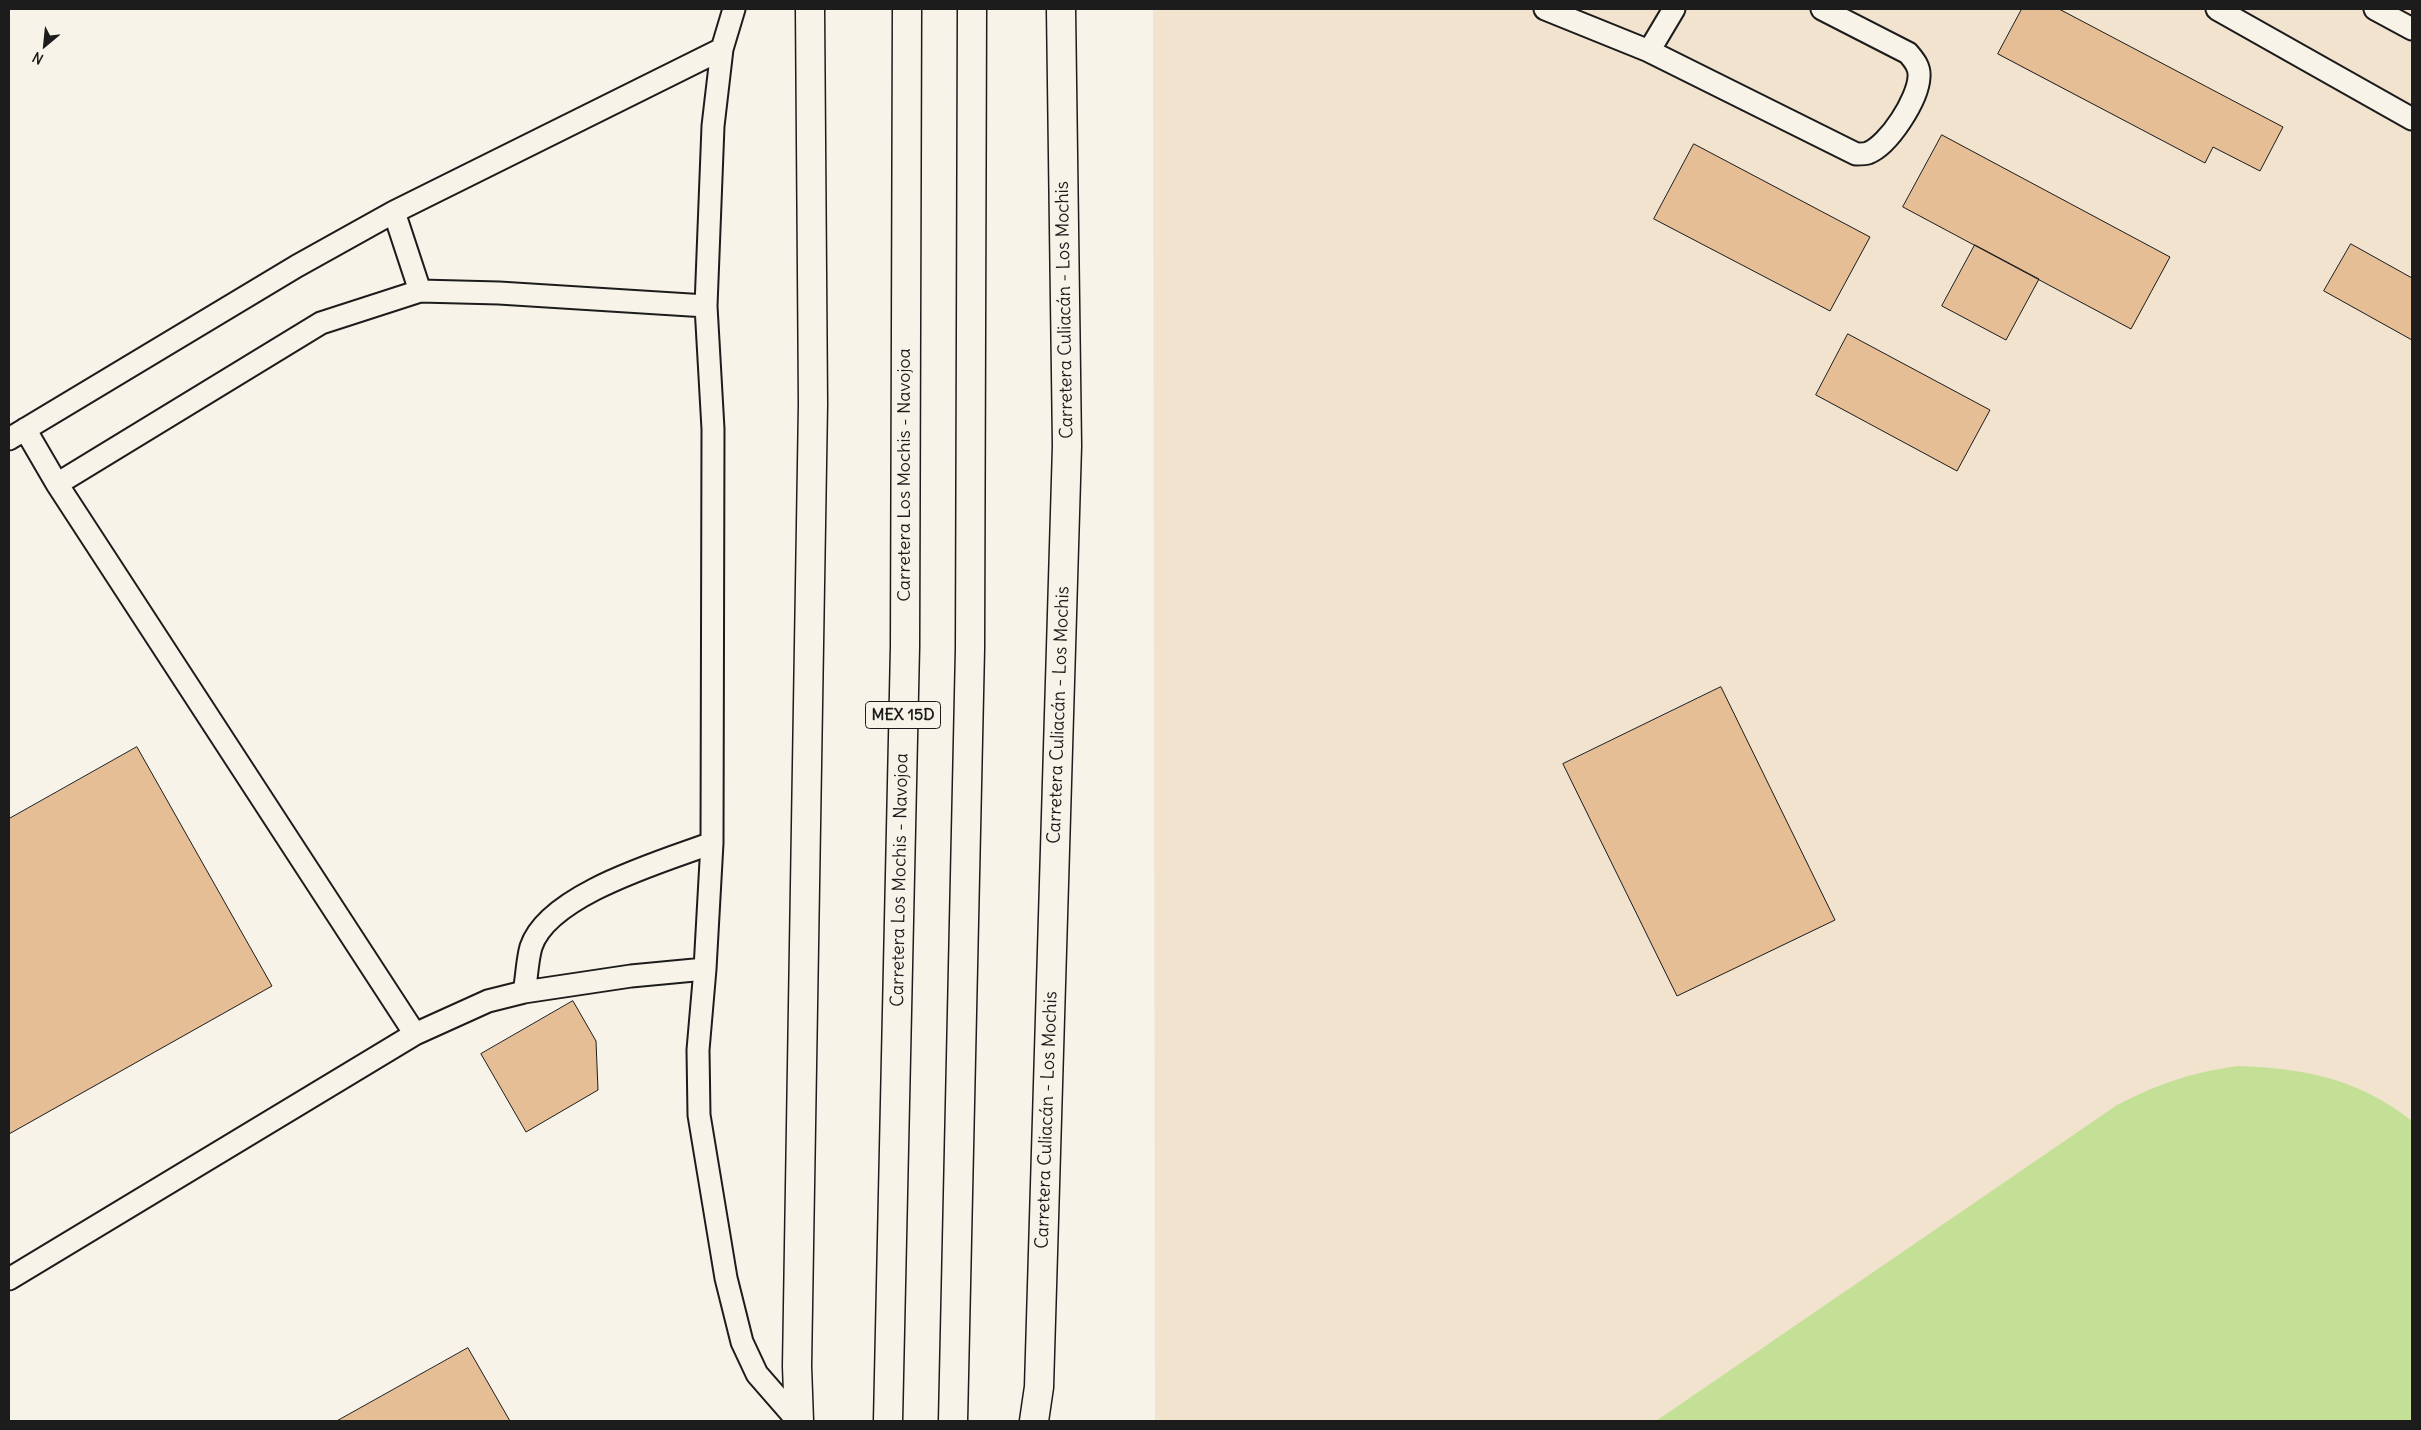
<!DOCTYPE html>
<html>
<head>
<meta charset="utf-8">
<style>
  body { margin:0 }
  #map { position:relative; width:2421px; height:1430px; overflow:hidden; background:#f7f3e8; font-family:Delius,sans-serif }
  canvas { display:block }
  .frame { position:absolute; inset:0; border:10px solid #1c1c1c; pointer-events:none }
  .north { position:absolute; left:20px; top:20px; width:50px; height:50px; -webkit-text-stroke:4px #f7f3e8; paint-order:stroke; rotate:208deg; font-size:14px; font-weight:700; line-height:20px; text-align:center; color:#1c1c1c }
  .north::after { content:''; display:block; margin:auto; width:18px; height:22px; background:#1c1c1c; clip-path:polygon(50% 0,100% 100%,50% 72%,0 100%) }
</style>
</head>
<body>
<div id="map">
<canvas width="2421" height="1430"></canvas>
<div class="frame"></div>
<div class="north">N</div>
</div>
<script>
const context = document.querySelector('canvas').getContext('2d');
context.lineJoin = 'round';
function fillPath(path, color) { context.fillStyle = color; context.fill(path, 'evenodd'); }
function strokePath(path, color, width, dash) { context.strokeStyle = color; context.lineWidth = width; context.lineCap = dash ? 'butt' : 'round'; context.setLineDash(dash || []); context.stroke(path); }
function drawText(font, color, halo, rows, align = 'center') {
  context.font = font + ' Delius,sans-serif'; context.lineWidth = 4; context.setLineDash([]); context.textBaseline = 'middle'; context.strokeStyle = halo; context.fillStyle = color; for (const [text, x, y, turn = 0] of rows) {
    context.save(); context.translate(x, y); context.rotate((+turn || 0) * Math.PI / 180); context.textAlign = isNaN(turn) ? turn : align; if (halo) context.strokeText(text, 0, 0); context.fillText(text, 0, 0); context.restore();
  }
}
fillPath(new Path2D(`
  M1153,9h1259v1412h-1257z`), '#f2e3cf');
fillPath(new Path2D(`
  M2238,1066c66,2 121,13 174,55v300h-756l461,-316c44,-22 72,-32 121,-39z`), '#c4e097');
const building = new Path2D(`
  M2022,9h37l224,118 -23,44 -47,-24 -8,16 -207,-109z
  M1942,135l228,122 -39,72 -228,-122z
  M1694,144l176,93 -40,74 -176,-92z
  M2351,244l61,34v62l-88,-49z
  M1975,245l64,34 -33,61 -64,-34z
  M1848,334l142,76 -33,61 -141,-76z
  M1721,687l114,233 -158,76 -114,-232z
  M137,747l135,239 -263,148v-315z
  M573,1001l23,40 2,49 -72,42 -45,-78z
  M468,1348l42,73h-173z`);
fillPath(building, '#e5be95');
strokePath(building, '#1c1c1c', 1);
const lane = new Path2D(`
  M734,9l-12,40 -9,77 -7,180 7,123 -1,414 -7,126 -7,81 1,65 27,163 16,64 15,32 41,47
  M1545,9l104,42 207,103c4,0 9,0 12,-1 21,-8 50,-54 51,-76 1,-10 -5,-17 -11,-24l-86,-44
  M2217,9l195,110
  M2375,9l37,20
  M1649,51l25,-42
  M394,212l26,79
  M25,429l32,55 358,550
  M9,439l288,-173 97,-54 328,-163
  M57,484l264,-161 99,-32 79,2 207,13
  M524,992c3,-15 3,-31 7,-45 17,-53 133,-86 181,-104
  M9,1279l406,-245 73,-33 36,-9 107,-16 74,-7`);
const primary = new Path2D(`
  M799,1421l-2,-55 16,-962 -3,-395
  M1034,1421l5,-34 28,-941 -6,-437`);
const highway = new Path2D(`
  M888,1421l17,-774 2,-638
  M953,1421l17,-772 2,-640`);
strokePath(lane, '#1c1c1c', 25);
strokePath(primary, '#1c1c1c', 31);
strokePath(highway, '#1c1c1c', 31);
strokePath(lane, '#f7f3e8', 21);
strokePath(primary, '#f7f3e8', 28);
strokePath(highway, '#f7f3e8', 28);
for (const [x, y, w] of [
  [903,715,75]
]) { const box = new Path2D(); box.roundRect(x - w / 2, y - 13.5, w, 27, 4); context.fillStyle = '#f7f3e8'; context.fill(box); strokePath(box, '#1c1c1c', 1); }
drawText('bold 16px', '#1c1c1c', null, [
  ["MEX 15D",903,715]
]);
drawText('18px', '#1c1c1c', '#f7f3e8', [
  ["Carretera Culiacán - Los Mochis",1065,310,-91],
  ["Carretera Los Mochis - Navojoa",905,475,-90],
  ["Carretera Culiacán - Los Mochis",1059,715,-88],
  ["Carretera Los Mochis - Navojoa",900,880,-89],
  ["Carretera Culiacán - Los Mochis",1047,1120,-88]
]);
</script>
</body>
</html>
